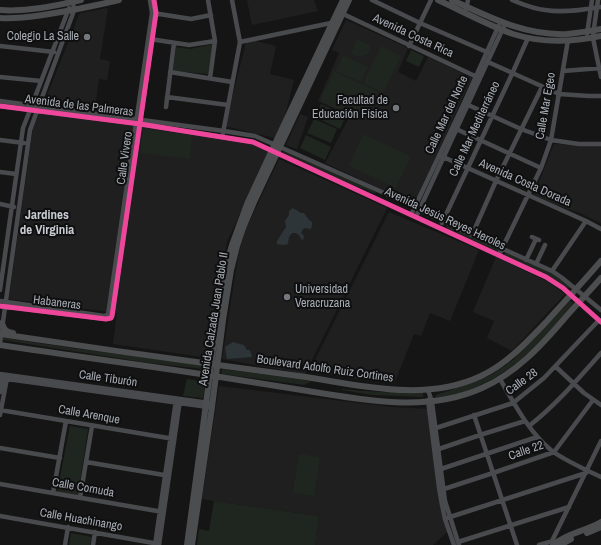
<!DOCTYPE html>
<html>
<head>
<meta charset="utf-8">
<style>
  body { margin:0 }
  canvas { display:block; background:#151515 }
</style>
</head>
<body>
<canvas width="601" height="545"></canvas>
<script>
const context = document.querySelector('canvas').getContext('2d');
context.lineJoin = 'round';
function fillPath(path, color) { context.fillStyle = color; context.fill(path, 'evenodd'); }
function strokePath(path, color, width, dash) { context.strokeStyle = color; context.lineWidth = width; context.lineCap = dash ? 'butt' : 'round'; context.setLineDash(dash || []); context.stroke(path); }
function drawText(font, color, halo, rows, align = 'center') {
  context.font = font + ' "Archivo Narrow",sans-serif'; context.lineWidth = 4; context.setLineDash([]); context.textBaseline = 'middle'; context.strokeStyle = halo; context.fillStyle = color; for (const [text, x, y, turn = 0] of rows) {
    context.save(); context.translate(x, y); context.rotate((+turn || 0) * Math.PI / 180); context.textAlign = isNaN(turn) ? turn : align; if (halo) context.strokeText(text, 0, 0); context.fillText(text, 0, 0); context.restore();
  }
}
fillPath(new Path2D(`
  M247,0h67l4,11 -66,14z
  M108,8l-8,51 10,2 -3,19 -8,-1 -4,30 -51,-6 35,-88 2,-2z
  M346,20l62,28 -10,24 18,9 12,-24 44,21 -58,126 -89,-41 25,-47 -32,-15 21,-48 -7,-3z
  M247,39l29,7 -6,28 24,6 -15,59 -54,-13z
  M40,112l209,29 20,9 -42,92 -4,21v6l-14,89 -96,-14 4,-31 -108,-14 24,-173z
  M300,114l8,3 -11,32 -11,-4z
  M554,144l47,2v77l-19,-9 -28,-10 -20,-9z
  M279,159l108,49 -82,166 -83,-15 16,-102 6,-24z
  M389,212l90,38 -29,71 -20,-8 -9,23 -7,-2 -20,50 -85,-12z
  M496,257l52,25 17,12 -53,57 -25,-13 7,-17 -21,-9z
  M219,386l173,21 36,2 8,75 5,27 7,20 -15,14h-118l4,-29 -105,-15 -12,-2z`), '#1f1f20');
fillPath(new Path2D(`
  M357,39l14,7 -3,8c-6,3 -11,2 -16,1l-1,-1z
  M213,44l-5,30 -35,-3 3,-24 14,2z
  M381,46l20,10 -18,37 -20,-10z
  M411,50l13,6 -5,11 -13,-6z
  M343,55l25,12 -7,15 -25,-11z
  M334,71l44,21 -14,29 -44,-20z
  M321,104l25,12 -6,13 -25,-12z
  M314,119l23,10 -6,14 -24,-10z
  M143,129l49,6 -2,24 -50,-6z
  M363,134l48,22 -15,32 -47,-22z
  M306,135l25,12 -6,13 -25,-12z
  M283,151l64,27 29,14 -1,2 -11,-5 -14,-4 -61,-29 -7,-4z
  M448,226l52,23v3l-3,1 -51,-24z
  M505,253h2l44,19 19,14v2h-3l-16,-10 -46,-22 -1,-1z
  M570,301l3,2c-6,9 -14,16 -20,24 -23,26 -43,45 -75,59 -6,3 -13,6 -20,8 -7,2 -14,3 -21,4l-2,-1 1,-2 41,-14 16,-7 21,-15z
  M5,338l27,4 39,6 134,17v3l-1,1 -55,-6 -146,-23v-1z
  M223,369l82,11 7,2 -5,1 -2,2 -82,-11h-1l-1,-2z
  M187,379l18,3 -2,16 -20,-2z
  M342,389c27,3 54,4 81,3v5l-51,-2 -30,-5z
  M70,426l18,3 -10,67 -21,-4z
  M299,454l21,3 -6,39 -21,-3z
  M214,501l105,15 -4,29h-118l2,-16 10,2z
  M71,533l21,4 -2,8h-21z`), '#1f251f');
fillPath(new Path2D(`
  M293,208l8,5h3l5,7 3,2v3l-1,4 -7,-1 -3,5 3,3 -1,4 -2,-1 -1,-3 -4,-3h-4l-3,4 -1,7 -4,1 -7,-1v-3l9,-14 -1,-6 4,-6v-4z
  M233,342l11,3 3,5h3l2,7 -25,2 -2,-12z`), '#2d3539');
strokePath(new Path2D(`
  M208,0l7,41 -5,37
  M372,0l48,23 69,30
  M512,0c10,4 21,9 33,10 18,3 38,0 56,-3
  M598,0l-4,28 -1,10 8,39
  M466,9l2,-9
  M153,13l38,6 20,-4
  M341,13l136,64
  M587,34l5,-34
  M150,39l39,6 26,-4
  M240,42l91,-19
  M0,46l54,6
  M409,46l22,-46
  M488,62l71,32 30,2h12
  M563,71l38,-3
  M170,72l62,10
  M0,77l41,4
  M167,97l61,8
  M0,101l224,30 31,5 127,56 90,43 80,36 9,6 40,33
  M466,104l55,25 30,11 28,4h22
  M0,106l140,18 113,18 293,135 17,11 38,34
  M166,107l8,-64
  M454,128l87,40
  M223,133l17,-91 -8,-42
  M0,140l24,3
  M441,156l145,65 15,8
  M0,172l16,2
  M0,204l14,3
  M411,215l53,-112 35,-78
  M416,217l89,-193
  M442,223l70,-149 16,-36
  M472,235l24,-54 46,-94
  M532,237l7,3
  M499,255l42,-87 10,-28 17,-100
  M526,260l10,-21
  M536,264l9,-19
  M552,271l34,-50
  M0,290l23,-162 9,-23 37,-97
  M0,301l104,15 4,-1 44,-302 -2,-13
  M0,306l106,13 5,-1 1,-2 44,-303 -2,-13
  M0,343l30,-213 42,-114 2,-6 -1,-8
  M556,367l28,26 17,12
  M0,374l209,29
  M0,378l208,29
  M500,379c15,26 29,53 52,72 14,10 34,19 49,26
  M428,390l4,12 13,99 14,44
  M0,392l3,-16
  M428,400l11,88 3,17 3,14 9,26
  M0,410l174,29
  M0,415l7,-37
  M474,415l43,130
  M529,426c27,-21 49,-47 72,-73
  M436,428l77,-25 31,-25 55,-58
  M0,448l60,10
  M436,450l44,-15 45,-14
  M86,462l78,13
  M441,469l96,-32
  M0,484l163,28
  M444,489l49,-16 61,-21 39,-52
  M53,493l13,-72
  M80,498l12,-72
  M0,516l159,28
  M447,518l139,-45
  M552,541l49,-100
  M458,542l111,-35
  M65,545l3,-18
  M93,545l2,-13
  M155,545l21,-145
  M159,545l21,-145
  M539,545l14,-4`), '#494a4d', 4.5);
strokePath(new Path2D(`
  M438,0c24,11 49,25 75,34 28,9 60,8 88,2
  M452,0c37,17 73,36 115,34 11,-1 23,-3 34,-5
  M0,10c27,2 54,-4 81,-10
  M0,18c14,1 29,-1 43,-3 26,-4 51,-9 76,-15
  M2,323c2,7 4,9 11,10
  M0,334c73,11 145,21 218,31 29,4 59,8 88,12 57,9 120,25 175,-1 27,-13 47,-35 67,-56 18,-20 36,-39 53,-59
  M0,345c71,11 143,20 214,31 31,5 63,10 94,15 57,9 119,22 174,-3 34,-15 58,-41 82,-69 12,-14 25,-27 37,-41
  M587,533l14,-6
  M187,545l14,-103 12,-92 12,-81 7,-24 15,-41 25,-54 71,-150
  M192,545l20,-138 11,-87 8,-50 6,-24 6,-18 11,-26 95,-202
  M553,545c14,-12 33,-14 48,-23
  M560,545l11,-6`), '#4c4d4f', 6);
strokePath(new Path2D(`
  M0,106l140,18 113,18 293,135 17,11 38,34
  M0,306l106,13 5,-1 1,-2 44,-303 -2,-13`), '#ed469a', 5);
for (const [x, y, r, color] of [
  [87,37,4,"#74777c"],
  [396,108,4,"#74777c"],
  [287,297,4,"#74777c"]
]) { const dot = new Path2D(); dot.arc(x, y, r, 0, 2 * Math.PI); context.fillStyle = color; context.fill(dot); strokePath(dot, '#0f0f10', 1.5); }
drawText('12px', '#a7acb4', '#0f0f10', [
  ["Avenida Costa Rica",413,36,25],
  ["Avenida de las Palmeras",79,106,7],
  ["Calle Mar Egeo",546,106,-80],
  ["Calle Mar del Norte",447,115,-65],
  ["Calle Mar Mediterráneo",475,129,-65],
  ["Calle Vivero",125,158,-82],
  ["Avenida Costa Dorada",525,183,24],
  ["Avenida Jesús Reyes Heroles",445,219,25],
  ["Habaneras",57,303,7],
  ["Avenida Calzada Juan Pablo II",214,319,-81],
  ["Boulevard Adolfo Ruiz Cortines",325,369,8],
  ["Calle Tiburón",108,379,8],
  ["Calle 28",522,382,-36],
  ["Calle Arenque",89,415,10],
  ["Calle 22",526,451,-19],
  ["Calle Cornuda",83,488,10],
  ["Calle Huachinango",81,520,10]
]);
drawText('12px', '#a7acb4', '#0f0f10', [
  ["Colegio La Salle",79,37],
  ["Facultad de",388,101],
  ["Educación Física",388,115],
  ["Universidad",295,290,"left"],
  ["Veracruzana",295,304,"left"]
], 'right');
drawText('bold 13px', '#c8cbd1', '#0f0f10', [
  ["Jardines",47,216],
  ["de Virginia",47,231]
]);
</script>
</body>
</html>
